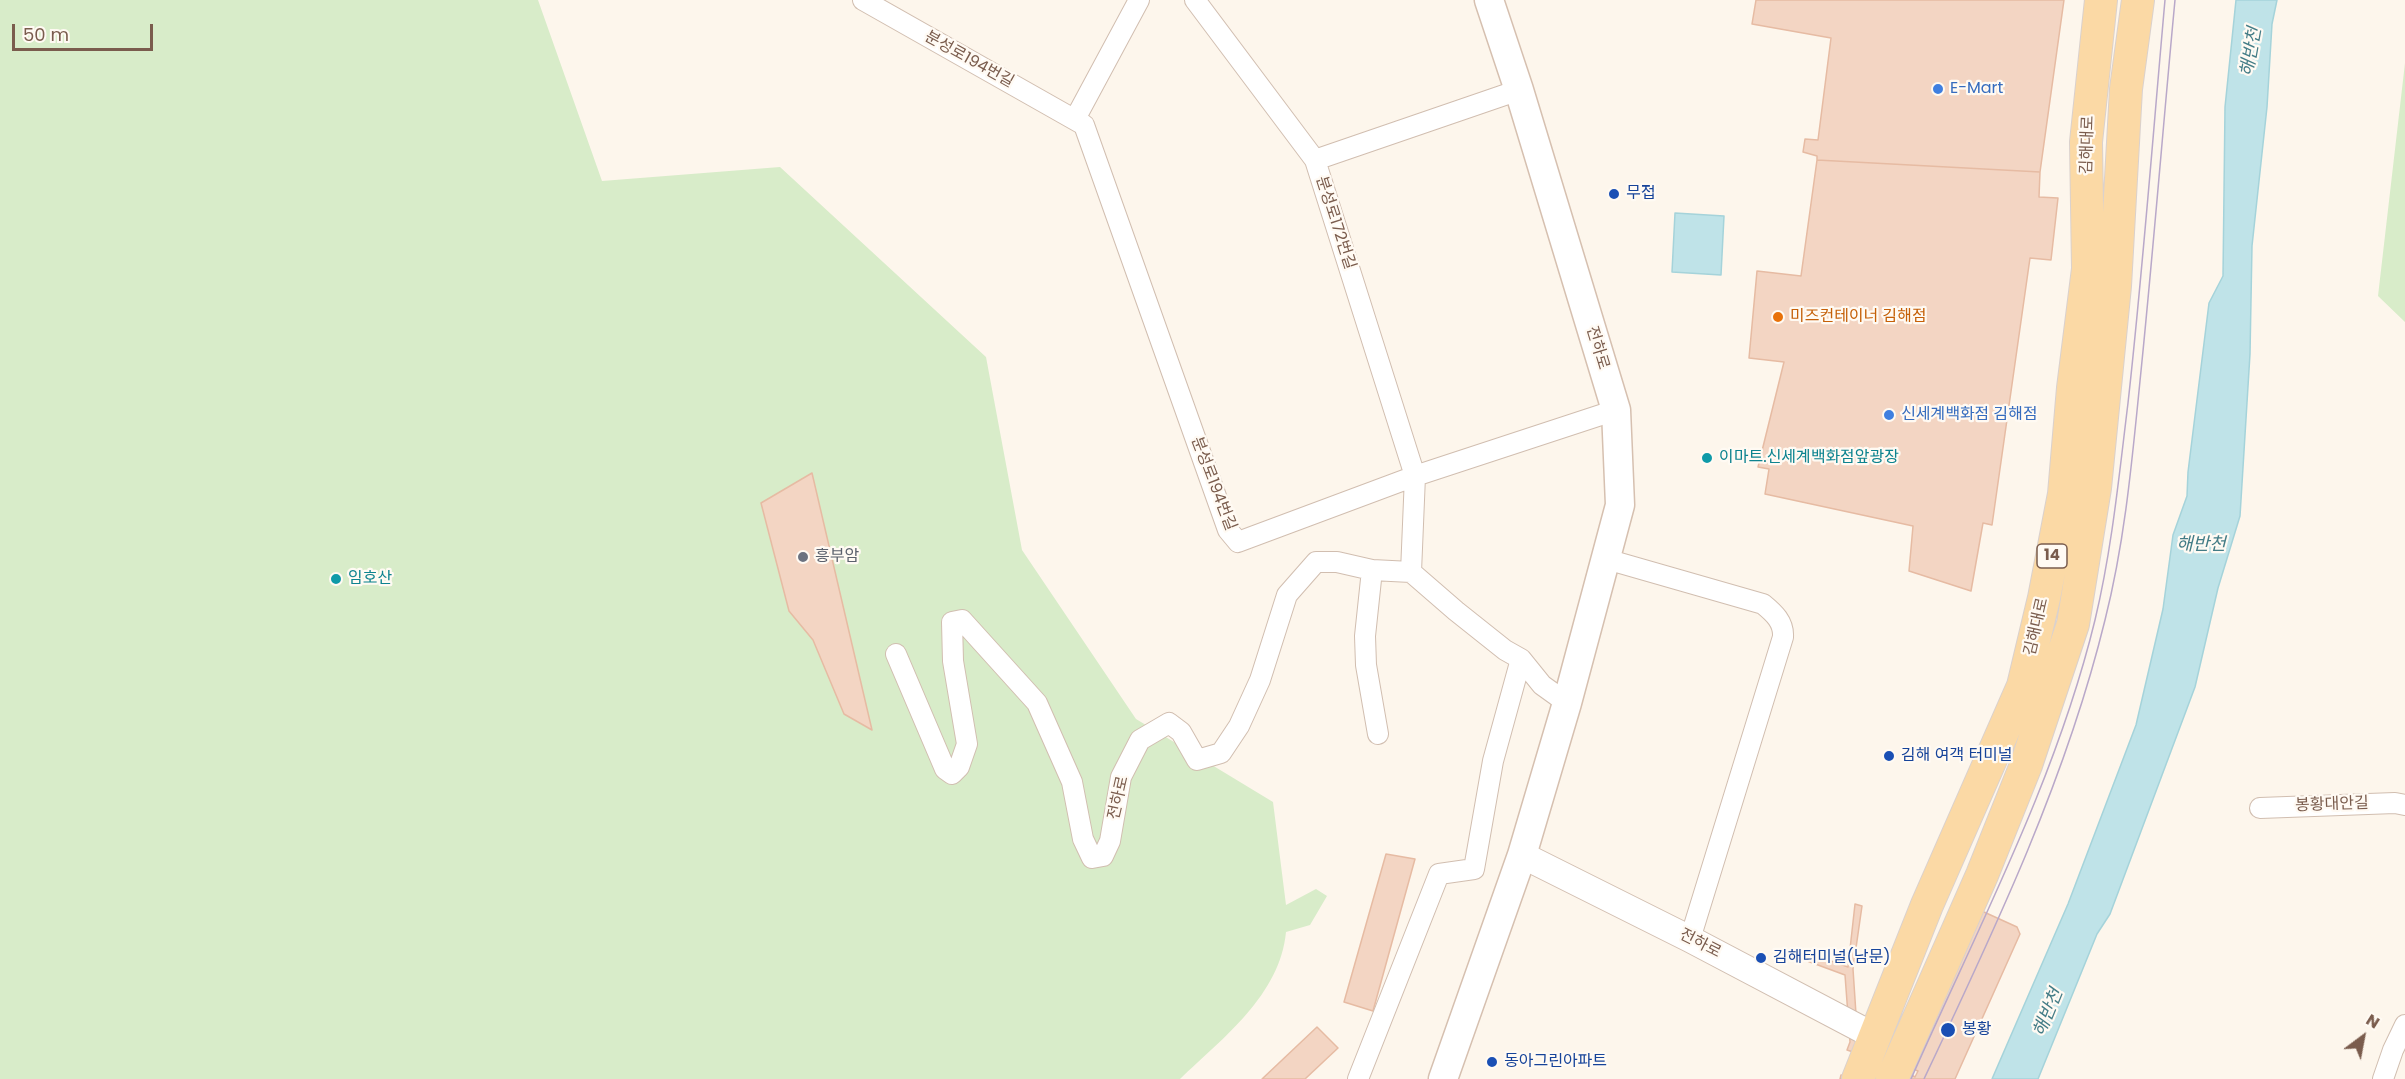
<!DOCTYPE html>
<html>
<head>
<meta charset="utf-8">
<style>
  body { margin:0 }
  #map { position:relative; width:2405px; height:1079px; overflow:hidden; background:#fdf6ec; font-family:Poppins,sans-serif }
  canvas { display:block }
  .north { position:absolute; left:2333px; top:1007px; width:60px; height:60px; -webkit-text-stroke:4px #fffaf3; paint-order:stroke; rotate:32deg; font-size:16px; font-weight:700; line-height:24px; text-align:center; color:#7a5c4d }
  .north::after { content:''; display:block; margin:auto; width:21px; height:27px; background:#7a5c4d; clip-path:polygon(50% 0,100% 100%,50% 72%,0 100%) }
  .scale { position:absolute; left:12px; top:24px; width:141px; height:27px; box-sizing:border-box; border:3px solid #7a5c4d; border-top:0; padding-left:8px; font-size:18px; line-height:21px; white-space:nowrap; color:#7a5c4d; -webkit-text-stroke:4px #fffaf3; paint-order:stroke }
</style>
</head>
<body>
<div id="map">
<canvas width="2405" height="1079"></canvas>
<div class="north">N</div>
<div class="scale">50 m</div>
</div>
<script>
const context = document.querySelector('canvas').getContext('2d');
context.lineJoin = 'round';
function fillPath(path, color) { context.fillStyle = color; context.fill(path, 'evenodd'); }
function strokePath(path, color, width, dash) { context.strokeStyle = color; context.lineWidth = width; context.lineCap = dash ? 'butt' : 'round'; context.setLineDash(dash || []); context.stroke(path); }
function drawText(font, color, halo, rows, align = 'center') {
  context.font = font + ' Poppins,"Noto Sans KR",sans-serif'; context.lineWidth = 4.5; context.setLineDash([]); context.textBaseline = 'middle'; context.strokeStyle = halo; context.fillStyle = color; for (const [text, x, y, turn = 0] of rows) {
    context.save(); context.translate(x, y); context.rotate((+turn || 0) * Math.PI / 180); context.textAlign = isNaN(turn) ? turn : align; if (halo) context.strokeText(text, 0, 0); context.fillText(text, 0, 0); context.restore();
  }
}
fillPath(new Path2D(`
  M0,0h538l64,181 178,-14 206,190 36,193 114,169 137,83 13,103 30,-16 11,7 -17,29 -24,7c-6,63 -63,106 -106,147h-1180z
  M2405,63v259l-27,-26z`), '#d8ecc9');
const water = new Path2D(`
  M2236,0h41l-5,24 -5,83 -15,139 -2,108 -10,162 -22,72 -23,99 -85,227 -13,20 -59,145h-46l76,-175 68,-179 27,-116 10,-74 14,-39 1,-24 21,-169 14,-27 2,-169z
  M1675,213l49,3 -3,59 -49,-3z`);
fillPath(water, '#bfe3e8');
strokePath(water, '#a5d3da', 1.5);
const building = new Path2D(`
  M1756,0h308l-24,172 -223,-12v-4l-14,-4 2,-13 13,1 13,-102 -79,-14z
  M1817,160l223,12 -1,25 19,1 -7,62 -21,-2 -38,267 -9,-2 -12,68 -62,-20 4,-45 -148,-32 4,-25 -11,-2 26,-105 -35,-4 8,-87 44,5z
  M812,473l60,257 -28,-16 -31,-74 -24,-29 -28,-108z
  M1386,854l29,5 -42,152 -29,-9z
  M1855,904l7,2 -9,63 5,75 57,33 3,-6 -15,-6 70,-158 44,20 3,7 -65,145h-61l-35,-22 -4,22h-15l1,-4 7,1 5,-24 -6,-2 3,-8 -5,-67 -46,-17 1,-8 48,17z
  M1317,1027l21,21 -33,31h-43z`);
fillPath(building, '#f3d5c3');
strokePath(building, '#e6bba3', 1.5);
const minor = new Path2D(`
  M863,0l221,125 144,405 10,12 177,-66 201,-66
  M1195,0l120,160 100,316 -4,96
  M1075,119l64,-119
  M1315,160l204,-70
  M1606,559l157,45c11,9 21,18 20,33l-93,302
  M1372,570l-7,66 1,29 12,69
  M896,654l49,115 7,5 7,-7 8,-23 -14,-83 -1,-39 10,-2 75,83 35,79 11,57 9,19 11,-2 7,-15 11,-64 19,-37 29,-17 12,9 16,28 24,-7 18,-27 21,-46 27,-85 29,-33h21l35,8 39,2 45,39 49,39 16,9 21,26 25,18
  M2260,808l135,-5 10,2
  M1358,1079l81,-205 35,-5 19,-108 28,-102
  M2383,1079l10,-29 12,-25`);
const tertiary = new Path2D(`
  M1522,855l168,84 186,98`);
const secondary = new Path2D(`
  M1443,1079l79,-224 45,-152 53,-198 -4,-95 -97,-320 -30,-90`);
const primary = new Path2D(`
  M1858,1079l69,-174 96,-219 21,-88 20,-104 9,-106 15,-119 -2,-127 15,-142
  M1892,1079l90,-204 44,-110 47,-141 22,-136 20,-202 11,-197 12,-89`);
strokePath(minor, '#d1beb0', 22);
strokePath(tertiary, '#d1beb0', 28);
strokePath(secondary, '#d6c0b0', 31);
strokePath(primary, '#dad1cd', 34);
strokePath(minor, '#fff', 20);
strokePath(tertiary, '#fff', 26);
strokePath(secondary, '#fff', 28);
strokePath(primary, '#fbd9a5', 32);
strokePath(new Path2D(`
  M1911,1079c66,-150 145,-298 184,-459 17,-71 24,-144 33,-217 15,-134 25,-269 37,-403
  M1924,1079c70,-148 142,-299 181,-459 20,-79 27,-159 35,-239 13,-127 23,-254 35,-381`), '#b9a8c9', 1.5);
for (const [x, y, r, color] of [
  [1938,89,6,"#3f7fe0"],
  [1614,194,6,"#1a4fb4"],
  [1778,317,6,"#e8710a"],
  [1889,415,6,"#3f7fe0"],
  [1707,458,6,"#0f9aa8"],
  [803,557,6,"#6b7280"],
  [336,579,6,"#0f9aa8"],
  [1889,756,6,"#1a4fb4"],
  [1761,958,6,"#1a4fb4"],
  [1948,1030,8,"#1a4fb4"],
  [1492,1062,6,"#1a4fb4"]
]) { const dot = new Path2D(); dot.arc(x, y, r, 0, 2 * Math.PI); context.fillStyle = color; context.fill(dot); strokePath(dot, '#fffaf3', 2); }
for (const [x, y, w] of [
  [2052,556,30]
]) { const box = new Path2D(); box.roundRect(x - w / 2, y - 12, w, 24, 4.5); context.fillStyle = '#fffaf3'; context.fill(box); strokePath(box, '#7a5c4d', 1.5); }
drawText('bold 15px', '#7a5c4d', null, [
  ["14",2052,556]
]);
drawText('16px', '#7a5c4d', '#fffaf3', [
  ["분성로194번길",969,60,29],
  ["김해대로",2088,145,-88],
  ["분성로172번길",1335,223,72],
  ["전하로",1597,348,73],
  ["분성로194번길",1213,484,69],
  ["김해대로",2037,627,-77],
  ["전하로",1119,798,-77],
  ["봉황대안길",2332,805,-2],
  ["전하로",1700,944,27]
]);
drawText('16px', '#366cbe', '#fffaf3', [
  ["E-Mart",1950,89],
  ["신세계백화점 김해점",1901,415]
], 'left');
drawText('16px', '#164399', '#fffaf3', [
  ["무접",1626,194],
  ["김해 여객 터미널",1901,756],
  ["김해터미널(남문)",1773,958],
  ["봉황",1962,1030],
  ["동아그린아파트",1504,1062]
], 'left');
drawText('16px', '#c56008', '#fffaf3', [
  ["미즈컨테이너 김해점",1790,317]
], 'left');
drawText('16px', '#0d838f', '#fffaf3', [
  ["이마트.신세계백화점앞광장",1719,458],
  ["임호산",348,579]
], 'left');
drawText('16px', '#5b616d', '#fffaf3', [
  ["흥부암",815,557]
], 'left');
drawText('italic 18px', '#437c86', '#fffaf3', [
  ["해반천",2252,52,-80],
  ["해반천",2201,545],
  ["해반천",2049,1013,-68]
]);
</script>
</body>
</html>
